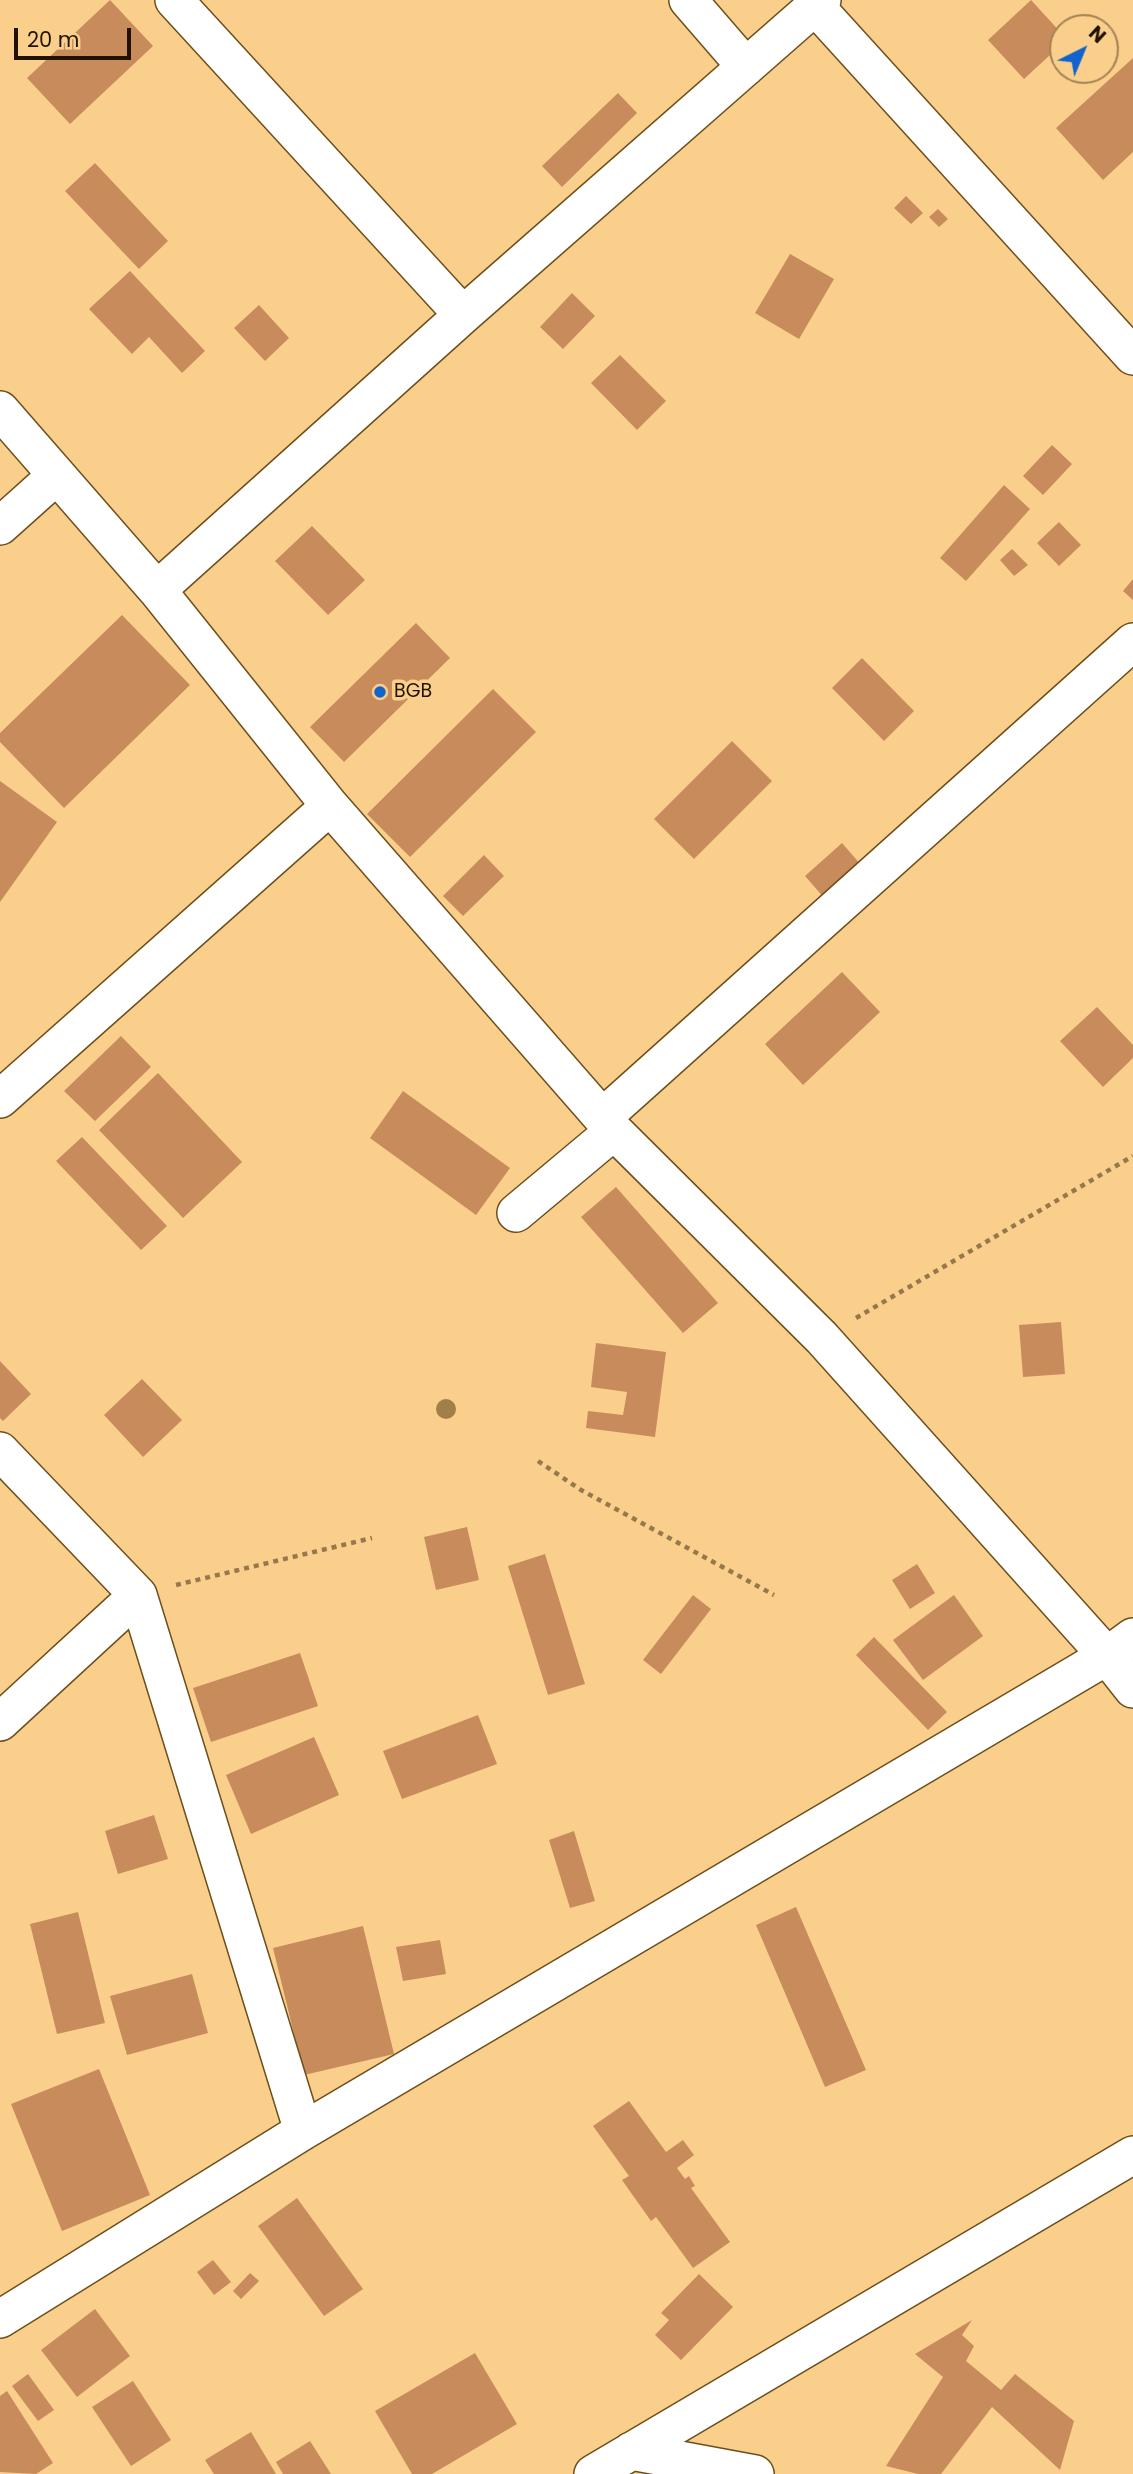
<!DOCTYPE html>
<html>
<head>
<meta charset="utf-8">
<style>
  body { margin:0 }
  #map { position:relative; width:1133px; height:2474px; overflow:hidden; background:#facf8c; font-family:Poppins,sans-serif }
  canvas { display:block }
  .north { position:absolute; left:1049px; top:14px; width:70px; height:70px; box-sizing:border-box; background:#facf8c; border:2px solid #a38354; border-radius:50%; rotate:43deg; font-size:19px; font-weight:700; line-height:28px; text-align:center; color:#211200 }
  .north::after { content:''; display:block; margin:auto; width:24px; height:32px; background:#1164ce; clip-path:polygon(50% 0,100% 100%,50% 72%,0 100%) }
  .scale { position:absolute; left:14px; top:28px; width:117px; height:32px; box-sizing:border-box; border:4px solid #211200; border-top:0; padding-left:9px; font-size:21px; line-height:24px; white-space:nowrap; color:#211200; -webkit-text-stroke:5px #facf8c; paint-order:stroke }
</style>
</head>
<body>
<div id="map">
<canvas width="1133" height="2474"></canvas>
<div class="north">N</div>
<div class="scale">20 m</div>
</div>
<script>
const context = document.querySelector('canvas').getContext('2d');
context.lineJoin = 'round';
function fillPath(path, color) { context.fillStyle = color; context.fill(path, 'evenodd'); }
function strokePath(path, color, width, dash) { context.strokeStyle = color; context.lineWidth = width; context.lineCap = dash ? 'butt' : 'round'; context.setLineDash(dash || []); context.stroke(path); }
function drawText(font, color, halo, rows, align = 'center') {
  context.font = font + ' Poppins,sans-serif'; context.lineWidth = 7; context.setLineDash([]); context.textBaseline = 'middle'; context.strokeStyle = halo; context.fillStyle = color; for (const [text, x, y, turn = 0] of rows) {
    context.save(); context.translate(x, y); context.rotate((+turn || 0) * Math.PI / 180); context.textAlign = isNaN(turn) ? turn : align; if (halo) context.strokeText(text, 0, 0); context.fillText(text, 0, 0); context.restore();
  }
}
fillPath(new Path2D(`
  M110,0l43,46 -83,78 -43,-46z
  M1031,0l32,35v8l-39,36 -36,-39z
  M1133,58v94l-30,28 -47,-52z
  M618,93l19,20 -75,74 -20,-21z
  M95,163l73,78 -29,28 -74,-78z
  M906,196l17,17 -12,11 -17,-16z
  M938,209l10,10 -9,8 -10,-10z
  M790,254l44,25 -35,60 -44,-26z
  M130,271l75,80 -23,22 -33,-36 -17,17 -43,-45z
  M572,293l23,23 -32,33 -23,-22z
  M259,305l30,33 -24,23 -31,-33z
  M620,355l46,46 -29,29 -46,-47z
  M1052,445l20,19 -29,31 -20,-19z
  M1004,485l26,24 -64,72 -26,-23z
  M1059,522l22,23 -22,21 -22,-23z
  M312,526l53,54 -37,35 -53,-54z
  M1012,549l16,16 -14,11 -14,-16z
  M1133,579v21l-10,-9z
  M122,615l68,70 -126,123 -64,-66v-9z
  M416,623l34,35 -106,104 -34,-35z
  M862,658l52,53 -30,30 -52,-53z
  M493,689l43,43 -126,125 -43,-43z
  M732,741l40,40 -78,78 -40,-40z
  M0,781l57,41 -57,80z
  M842,843l20,23 -37,33 -20,-23z
  M484,855l20,21 -41,40 -20,-20z
  M842,972l38,40 -77,73 -38,-41z
  M1097,1007l36,38v13l-30,29 -43,-46z
  M121,1036l30,31 -56,54 -31,-30z
  M158,1073l84,89 -59,56 -84,-88z
  M403,1091l107,77 -34,47 -106,-77z
  M82,1137l85,89 -26,24 -85,-89z
  M616,1187l102,116 -35,30 -102,-116z
  M1061,1322l4,52 -42,3 -4,-52z
  M596,1343l70,9 -11,85 -69,-9 2,-17 35,4 4,-23 -36,-5z
  M0,1361l31,33 -28,27 -3,-3z
  M142,1379l40,41 -39,37 -39,-42z
  M467,1527l12,53 -43,10 -12,-53z
  M545,1554l40,130 -37,11 -40,-129z
  M917,1564l18,29 -25,16 -18,-29z
  M693,1595l18,14 -50,65 -18,-14z
  M954,1595l29,41 -60,44 -30,-40z
  M874,1637l73,75 -19,18 -72,-75z
  M300,1653l18,53 -107,36 -18,-54z
  M478,1715l19,49 -95,35 -19,-48z
  M314,1737l25,58 -88,39 -25,-59z
  M154,1815l14,44 -50,15 -13,-43z
  M574,1831l21,70 -25,7 -21,-68z
  M796,1907l70,163 -41,17 -69,-162z
  M78,1912l27,111 -48,11 -27,-110z
  M363,1926l31,128 -90,21 -31,-127z
  M440,1940l6,34 -43,7 -7,-34z
  M192,1974l16,59 -81,22 -17,-59z
  M99,2069l51,126 -88,36 -51,-127z
  M629,2101l37,51 17,-12 11,15 -17,13 8,11 4,-3 6,10 -4,2 39,54 -37,26 -37,-51 -5,4 -29,-41 7,-4 -36,-50z
  M297,2198l66,91 -39,27 -66,-90z
  M213,2260l18,22 -17,13 -17,-23z
  M250,2273l9,8 -18,18 -8,-8z
  M699,2274l34,33 -52,53 -26,-25 14,-15 -8,-7z
  M95,2309l35,47 -53,41 -36,-47z
  M972,2320l-10,15 12,11 -8,15 35,29 14,-16 59,47 -14,49 -68,-63 -51,67h-23l-32,-8 57,-89 -28,-23z
  M475,2353l42,71 -85,50h-20l-37,-63z
  M28,2374l26,36 -16,11 -26,-35z
  M133,2381l38,59 -40,26 -39,-59z
  M7,2391l46,72 -17,11 -36,-2v-76z
  M251,2432l25,42h-62l-9,-14z
  M310,2441l21,33h-48l-7,-12z`), '#c88b5c');
const minor = new Path2D(`
  M174,0l289,315
  M688,0l58,67
  M815,6l318,350
  M0,410l157,180 173,216 284,325 208,207 285,318 26,33
  M0,526l57,-51
  M157,590l306,-275 359,-315
  M0,1099l330,-293
  M603,1117l530,-475
  M516,1213l98,-82
  M0,1451l138,144 165,536
  M0,1722l138,-127
  M0,2319l303,-188 804,-475 26,-19
  M631,2451l124,23
  M593,2474l540,-319`);
strokePath(minor, '#6d4f1c', 40);
strokePath(new Path2D(`
  M856,1318l277,-162
  M538,1461l43,29 193,105
  M176,1585l196,-47`), '#97784c', 4.5, [5, 5]);
strokePath(minor, '#fff', 37);
context.fillStyle = '#a07f49';
for (const [x, y] of [
  [446,1409]
]) { context.beginPath(); context.arc(x, y, 10, 0, 2 * Math.PI); context.fill(); }
for (const [x, y, r, color] of [
  [380,692,7,"#1164ce"]
]) { const dot = new Path2D(); dot.arc(x, y, r, 0, 2 * Math.PI); context.fillStyle = color; context.fill(dot); strokePath(dot, '#facf8c', 2.5); }
drawText('19px', '#211200', '#facf8c', [
  ["BGB",394,692]
], 'left');
</script>
</body>
</html>
